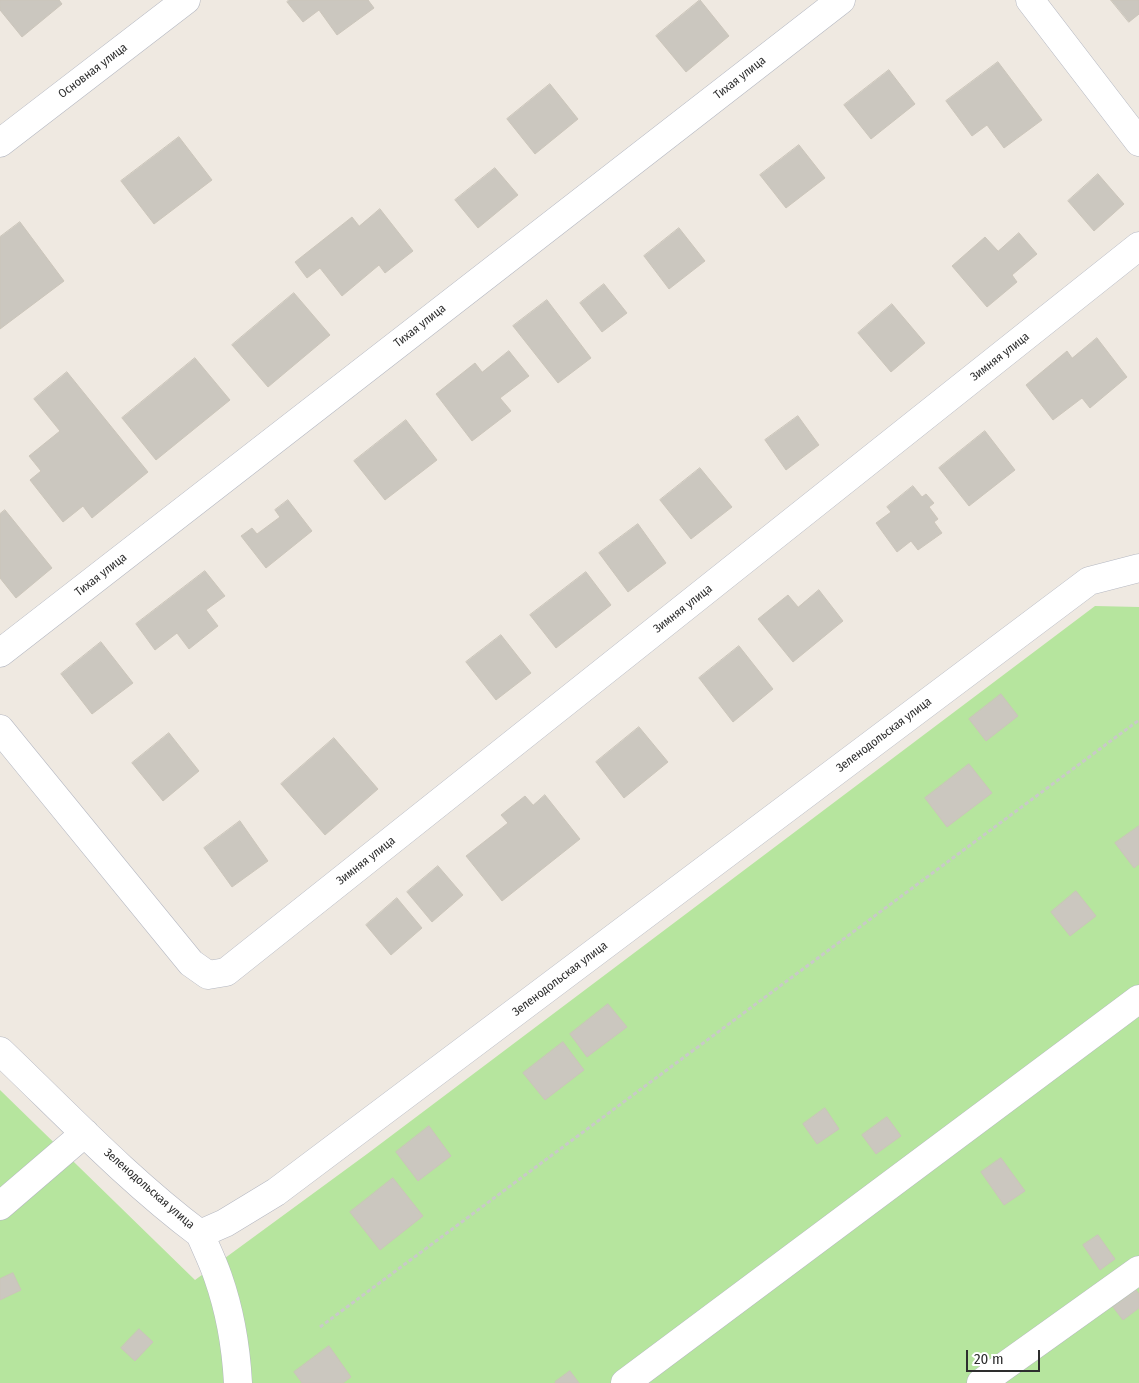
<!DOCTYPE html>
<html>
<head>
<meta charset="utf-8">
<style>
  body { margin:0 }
  #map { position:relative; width:1139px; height:1383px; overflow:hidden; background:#efe9e1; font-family:"Fira Sans Condensed",sans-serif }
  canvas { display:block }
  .scale { position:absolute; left:966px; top:1350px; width:74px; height:22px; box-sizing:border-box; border:2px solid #2e2e2e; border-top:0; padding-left:6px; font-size:15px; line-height:18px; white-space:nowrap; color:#2e2e2e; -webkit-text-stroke:4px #fff; paint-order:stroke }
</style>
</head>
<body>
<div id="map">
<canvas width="1139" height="1383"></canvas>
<div class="scale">20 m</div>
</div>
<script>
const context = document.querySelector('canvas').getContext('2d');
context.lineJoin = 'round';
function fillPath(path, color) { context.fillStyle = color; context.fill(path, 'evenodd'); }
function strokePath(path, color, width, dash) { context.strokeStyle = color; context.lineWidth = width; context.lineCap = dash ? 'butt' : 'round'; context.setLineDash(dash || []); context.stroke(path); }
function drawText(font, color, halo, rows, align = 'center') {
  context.font = font + ' "Fira Sans Condensed",sans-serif'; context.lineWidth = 4; context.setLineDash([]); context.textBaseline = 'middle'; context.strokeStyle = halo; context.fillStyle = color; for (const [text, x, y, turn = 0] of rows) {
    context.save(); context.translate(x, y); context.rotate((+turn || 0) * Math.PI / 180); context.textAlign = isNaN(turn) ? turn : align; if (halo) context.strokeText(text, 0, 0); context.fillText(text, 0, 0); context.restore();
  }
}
fillPath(new Path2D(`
  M1095,606l44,1v776h-1139v-293l195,190 172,-126z`), '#b6e59e');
const building = new Path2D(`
  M0,0h59l3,4 -40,33 -22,-27z
  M289,0h79l6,8 -37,27 -18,-25 -16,12 -16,-20z
  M700,0l29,36 -43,36 -30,-36z
  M1111,0h28v14l-10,8z
  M998,62l44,58 -38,28 -17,-23 -15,11 -26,-35z
  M889,70l26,34 -44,35 -27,-34z
  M550,84l28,35 -43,35 -28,-35z
  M179,137l33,43 -58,44 -33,-43z
  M799,145l26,33 -39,30 -26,-33z
  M495,168l23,27 -40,33 -23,-28z
  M1098,174l26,30 -30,27 -26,-30z
  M380,209l33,42 -28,22 -6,-8 -37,31 -22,-28 -13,10 -12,-16 57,-45 7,9z
  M20,222l44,59 -64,48v-92z
  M679,228l26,33 -36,28 -25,-33z
  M1019,233l18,21 -25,21 5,7 -30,25 -35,-41 33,-29 13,14z
  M604,284l23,29 -25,19 -22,-29z
  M294,293l36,42 -62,52 -36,-42z
  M547,300l44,58 -33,25 -45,-57z
  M892,304l33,39 -34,29 -33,-39z
  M1097,338l30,39 -37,31 -8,-10 -29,22 -27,-35 41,-34 5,7z
  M509,351l20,25 -29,22 11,13 -39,30 -36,-47 39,-31 7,9z
  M195,358l35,42 -74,60 -34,-42z
  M67,372l81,100 -56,46 -9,-12 -20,16 -33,-42 11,-9 -12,-15 31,-25 -26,-32z
  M798,416l21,29 -33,25 -21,-30z
  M406,420l31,40 -52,40 -31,-39z
  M985,431l30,39 -46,36 -30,-38z
  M700,468l32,39 -41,32 -31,-39z
  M913,486l9,11 4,-3 8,9 -5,4 9,12 -4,3 8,11 -24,17 -7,-9 -14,11 -21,-29 15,-11 -4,-5z
  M288,500l24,31 -46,37 -25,-32 11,-8 5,6 23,-17 -5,-7z
  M5,510l47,58 -36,30 -16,-20v-64z
  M638,524l28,39 -38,29 -29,-39z
  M205,571l20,25 -19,14 12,16 -29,23 -12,-16 -22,17 -19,-26z
  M586,572l25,33 -55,43 -26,-33z
  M819,590l24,31 -50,41 -35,-43 30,-24 10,12z
  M501,635l30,38 -35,27 -30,-38z
  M101,642l32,41 -41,31 -31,-40z
  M739,646l34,43 -40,33 -34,-44z
  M1001,694l17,22 -32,25 -17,-22z
  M639,727l29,35 -44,36 -28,-36z
  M169,733l30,38 -36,30 -31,-38z
  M334,738l44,51 -53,46 -44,-51z
  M969,764l23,29 -45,34 -22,-29z
  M545,795l35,44 -78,62 -36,-45 42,-33 -7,-8 24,-19 8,9z
  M240,821l28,40 -36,26 -28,-39z
  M1139,826v38l-5,4 -19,-25z
  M438,866l25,29 -31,27 -25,-30z
  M1076,891l20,25 -26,20 -19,-24z
  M397,898l25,30 -31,27 -25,-30z
  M608,1004l19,23 -40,30 -17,-23z
  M563,1042l21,28 -39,30 -22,-27z
  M825,1108l14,21 -22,15 -14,-20z
  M887,1117l14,19 -25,18 -14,-19z
  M429,1126l22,30 -33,25 -22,-29z
  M1001,1158l24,33 -21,14 -23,-33z
  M393,1178l30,38 -43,34 -30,-38z
  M1098,1235l17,24 -15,11 -17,-25z
  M13,1273l8,17 -21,10v-21z
  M1136,1290l3,4v14l-16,12 -10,-13z
  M139,1329l14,13 -18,19 -14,-13z
  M329,1346l22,31 -8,6h-41l-8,-11z
  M570,1371l9,12h-23l-1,-1z`);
fillPath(building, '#cbc7bf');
strokePath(building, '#cbc5ba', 1);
const minor = new Path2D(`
  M1030,0l109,142
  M0,143l186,-143
  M0,653l841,-653
  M0,729l191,234 17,12 18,-3 913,-726
  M0,1051c65,62 128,129 200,183l25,-11 51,-31 813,-611 50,-13
  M0,1206l85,-73
  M200,1234c6,14 13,28 18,43 12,34 18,70 20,106
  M625,1383l514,-384
  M981,1383l158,-113`);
strokePath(minor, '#b4b7c1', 29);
strokePath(new Path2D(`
  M320,1327l819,-607`), '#c9c9c9', 3, [4, 2.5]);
strokePath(minor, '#fff', 28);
drawText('12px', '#2e2e2e', '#fff', [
  ["Основная улица",93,71,-37],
  ["Тихая улица",740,78,-38],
  ["Тихая улица",420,326,-38],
  ["Зимняя улица",1000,357,-38],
  ["Тихая улица",101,575,-38],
  ["Зимняя улица",683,609,-38],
  ["Зеленодольская улица",884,735,-37],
  ["Зимняя улица",366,861,-38],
  ["Зеленодольская улица",560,979,-37],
  ["Зеленодольская улица",149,1189,41]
]);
</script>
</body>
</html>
